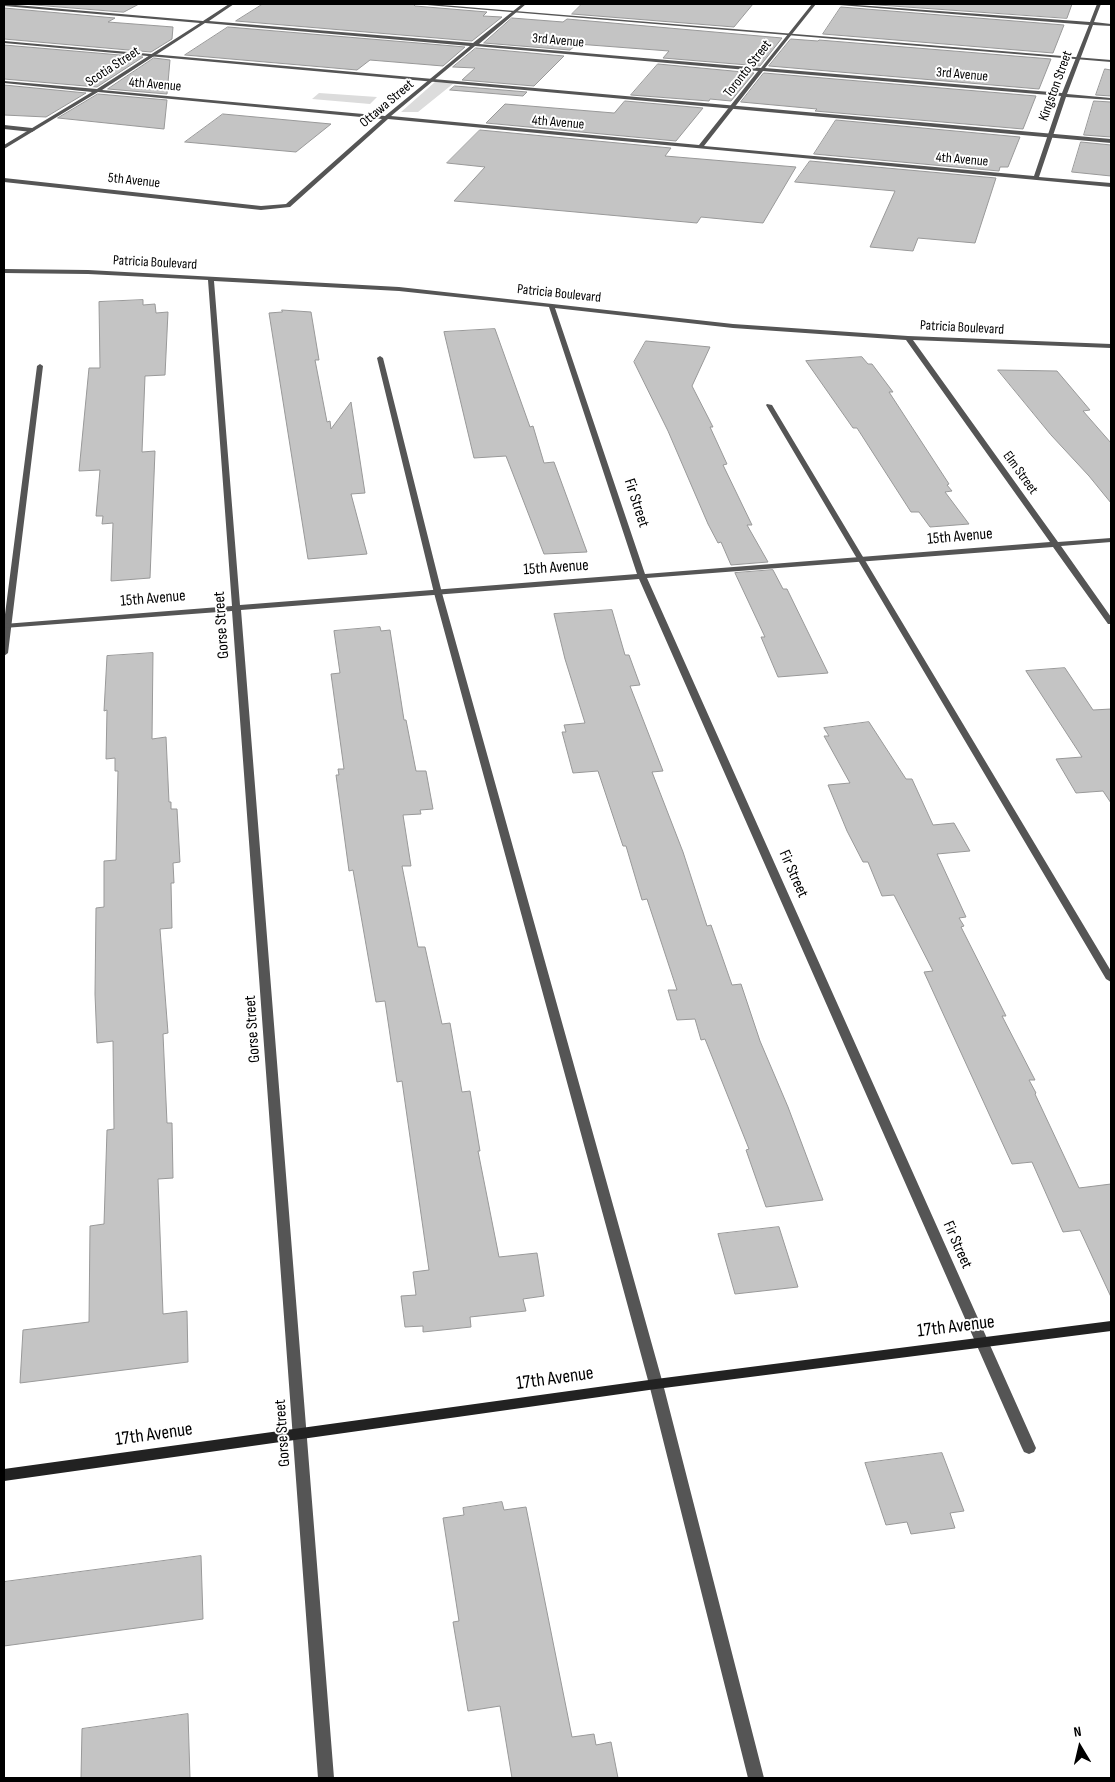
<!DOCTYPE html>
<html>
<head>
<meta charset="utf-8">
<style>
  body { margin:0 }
  #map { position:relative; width:1115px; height:1782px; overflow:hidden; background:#fff; font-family:"Sofia Sans Condensed",sans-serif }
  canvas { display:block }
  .frame { position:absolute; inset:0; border:5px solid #000; pointer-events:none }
  .north { position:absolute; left:1055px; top:1722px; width:50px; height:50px; -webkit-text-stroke:4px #fff; paint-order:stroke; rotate:351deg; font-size:14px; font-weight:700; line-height:20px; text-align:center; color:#000 }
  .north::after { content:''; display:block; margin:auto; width:18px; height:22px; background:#000; clip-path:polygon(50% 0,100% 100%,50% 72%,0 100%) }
</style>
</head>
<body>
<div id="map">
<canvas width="1115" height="1782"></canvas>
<div class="frame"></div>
<div class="north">N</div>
</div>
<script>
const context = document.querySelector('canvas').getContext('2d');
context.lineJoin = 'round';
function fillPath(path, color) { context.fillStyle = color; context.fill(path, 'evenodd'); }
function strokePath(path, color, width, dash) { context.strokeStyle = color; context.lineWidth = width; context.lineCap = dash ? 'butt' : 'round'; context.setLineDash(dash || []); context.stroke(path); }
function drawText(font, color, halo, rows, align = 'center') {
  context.font = font + ' "Sofia Sans Condensed",sans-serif'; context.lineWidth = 4; context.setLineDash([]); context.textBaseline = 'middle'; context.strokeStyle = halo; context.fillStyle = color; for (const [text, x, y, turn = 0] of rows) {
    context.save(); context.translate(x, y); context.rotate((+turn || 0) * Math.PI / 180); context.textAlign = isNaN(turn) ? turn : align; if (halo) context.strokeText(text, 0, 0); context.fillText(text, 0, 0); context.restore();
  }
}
fillPath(new Path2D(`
  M435,82l19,1 -36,29h-17z
  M319,93l58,4 -7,7 -58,-5z`), '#dcdcdc');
const building = new Path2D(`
  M23,4h116l-15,8z
  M263,4h150l2,2 72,6 -4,4 19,1 -30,24 -236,-20z
  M582,4h171l-19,23 -162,-13z
  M865,4h207l-5,14z
  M841,7l223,18 -11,28 -230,-19z
  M4,8l111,10 -7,4 65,5 -1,12 -21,13 -147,-13z
  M512,18l51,4 4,-3 215,19 -22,28 -97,-8 6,-7 -92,-7 -7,6 -86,-7z
  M228,27l237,20 -22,19 -73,-6 -13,10 -172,-15z
  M791,39l27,2 1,-1 232,19 -12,30 -270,-23z
  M4,45l139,12 -46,30 -93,-8z
  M476,48l88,8 -30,30 -72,-6 13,-12 -22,-1z
  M154,58l16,2 -3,34 -59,-5z
  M658,64l96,9 -23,28 -21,-2 -1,2 -78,-6z
  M1105,69l6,1v26l-15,-1z
  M764,73l272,23 -13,33 -208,-18 2,-2 -76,-7z
  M4,85l82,8 -40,24 -42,-2z
  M455,86l72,6 -4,4 -73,-6z
  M98,94l69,6 -3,29 -106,-11z
  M625,101l78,7 -27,33 -190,-18 19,-19 109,9z
  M1094,101l17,1v35l-27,-2z
  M223,114l108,10 -35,28 -111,-10z
  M836,120l184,17 -12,30h-8l-1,4 -185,-17z
  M480,130l191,18 -6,8 131,11 -33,56 -62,-6 -4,6 -243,-22 31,-34 -38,-4z
  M1081,142l30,3v31l-39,-4z
  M810,161l186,17 -21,65 -57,-5 -5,13 -43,-4 25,-56 -100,-9z
  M143,300v5l12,-1 1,9 12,-1 -3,63 -20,1 -3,76 13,-1 -5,127 -39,3 2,-58 -11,1 1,-8h-7l4,-46 -21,1 10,-103h11l-1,-66z
  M282,310l29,2 8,48h-4l12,62 3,-1 1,8 20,-27 14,91 -14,1 16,60 -59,5 -39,-246 13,-1z
  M495,329l35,98 3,-1 11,37 10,-1 33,90 -43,2 -38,-98 -32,2 -30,-126z
  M646,341l64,6 -18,39 21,41h-3l17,37 -4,1 29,60h-5l21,37 -37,3 -10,-23 -3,1 -10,-19 -40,-93 -34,-69z
  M862,357l6,7h4l21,28h-4l60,92 -2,1 5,6 -7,1 24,32 -39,3 -11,-15h-8l-54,-84h-4l-47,-67z
  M998,370l59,1 33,39 -7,1 28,32v60l-22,-27 -38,-41z
  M773,570l10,19h4l41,84 -50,4 -17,-40h4l-30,-64z
  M612,610l13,45h4l11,30 -10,1 33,85 -11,1 31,80 24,74 4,-1 21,60 9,-1 19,57 28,66 35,93 -57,7 -20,-57 3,-1 -44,-110 -4,1 -6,-21 -18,1 -9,-30h9l-30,-91 -5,1 -16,-54h-3l-25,-75 -25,2 -11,-41h4l-2,-7 21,-2 -20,-64 -11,-45z
  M380,627l1,4 9,-1 14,90h2l10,51h10l7,38 -13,1 1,4 -18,1 8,51h-9l16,81h7l17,77 8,-1 12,69 8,-1 10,60h-2l21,106 38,-4 7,43 -21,3 3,12 -56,6 1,10 -48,5v-6l-18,1 -4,-31 15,-1 -3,-23 16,-2 -27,-189 -5,1 -12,-81 -9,1 -23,-132 -4,1 -13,-96h3l-1,-6h6l-13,-95 9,-1 -6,-42z
  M153,653l-1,86 14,-2 3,65h2v7h6l3,53 -7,1 1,20h-3l1,45 -12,1 8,104 -5,1 4,89h5l1,55 -15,1 5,135 24,-3 1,51 -168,21 3,-53 66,-8 1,-96 14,-2 3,-94 7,-1 -1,-88 -16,2 -2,-49 1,-86 8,-1v-46l12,-1 2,-89h-3v-13l-9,1 1,-49 -3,1 3,-55z
  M1065,668l28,42 18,-1v94l-8,-12 -27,2 -20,-34 26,-2 -56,-86z
  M869,722l37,57h6l21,46 21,-2 16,28 -33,3 29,63 -7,1 5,8 -3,1 45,89h-4l33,64h-6l7,13 -1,1 44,94 32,-4v113l-31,-67 -17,2 -31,-70 -20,2 -88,-192 9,-1 -39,-76 -12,1 -14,-34h-5l-16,-31 -19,-46 22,-2 -26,-47h5l-5,-8z
  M779,1227l19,60 -63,7 -17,-60z
  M942,1453l22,58 -14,2 5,15 -44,6 -4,-12 -21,3 -21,-62z
  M502,1502l2,8 22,-3 46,230 22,-3 2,11 15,-3 7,36h-106l-12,-72 -32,5 -15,-89 6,-1 -16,-103 21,-3 -1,-7z
  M201,1556l2,63 -199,27v-64z
  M188,1714l2,64h-109l1,-49z`);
fillPath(building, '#c4c4c4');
strokePath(building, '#999', 1);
fillPath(new Path2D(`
  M415,4h15l681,56v2z
  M4,41l1107,98v4l-1107,-100z
  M4,125l28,3 3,2 -3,2 -28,-3z
  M380,356l3,2 59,235 221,791 101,394h-16l-99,-394 -215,-791 -57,-235z
  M40,364l3,2 -35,287 -4,3v-34l33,-256z
  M767,404l5,1 339,566v11l-5,-3 -340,-574z`), '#555');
fillPath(new Path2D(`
  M4,4l199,17 26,-17h5l-25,17 264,22 49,-39h4l-47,40 282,24 51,-64h4l-51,64 297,25 27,-68 -262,-21h16l247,18 7,-18h4l-7,18 17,2v2l-18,-1 -26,69 44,4v2l-45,-3 -27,80 72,6v4l-723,-68 -98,88 -29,3 -257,-28v-4l257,28 25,-2 96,-85 -284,-27 -94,57v-4l88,-53 -88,-9v-2l93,8 103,-66 -196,-17zM205,23l265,23 -85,70 -283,-26zM475,46l283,25 -59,74 -308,-29zM763,71l298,25 -27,80 -330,-30z
  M4,269l84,1 311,17 334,37 175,12 203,8v4l-198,-8 145,202 53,-4v4l-50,4 50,71v7h-3l-55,-77 -406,31 389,870 -2,4 -5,2 -5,-2 -2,-4 -383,-869 -398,31 93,1168h-16l-86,-1167 -228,17v-4l228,-18 -24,-326 -120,-6 -84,-1zM214,281l185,10 150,16 88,267 -397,31zM555,308l178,20 173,12 144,202 -405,32z`), '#555');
fillPath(new Path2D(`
  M1111,1321v10l-455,58 -652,92v-12l652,-90z`), '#222');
drawText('14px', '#000', '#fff', [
  ["3rd Avenue",558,41,5],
  ["Scotia Street",113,67,-33],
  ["Toronto Street",748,69,-52],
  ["3rd Avenue",962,75,5],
  ["4th Avenue",155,85,5],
  ["Kingston Street",1056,86,-70],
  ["Ottawa Street",387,104,-40],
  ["4th Avenue",558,123,5],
  ["4th Avenue",962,160,5],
  ["5th Avenue",134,181,6],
  ["Patricia Boulevard",155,263,3],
  ["Patricia Boulevard",559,294,6],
  ["Patricia Boulevard",962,328,3],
  ["Elm Street",1020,473,54]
]);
drawText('16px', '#000', '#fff', [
  ["Fir Street",636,503,72],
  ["15th Avenue",960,537,-5],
  ["15th Avenue",556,568,-4],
  ["15th Avenue",153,599,-5],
  ["Gorse Street",222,625,-94],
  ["Fir Street",793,874,66],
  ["Gorse Street",253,1029,-94],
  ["Fir Street",957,1245,66],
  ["Gorse Street",283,1433,-94]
]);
drawText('19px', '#000', '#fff', [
  ["17th Avenue",956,1327,-7],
  ["17th Avenue",555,1379,-8],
  ["17th Avenue",154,1435,-8]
]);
</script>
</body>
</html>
